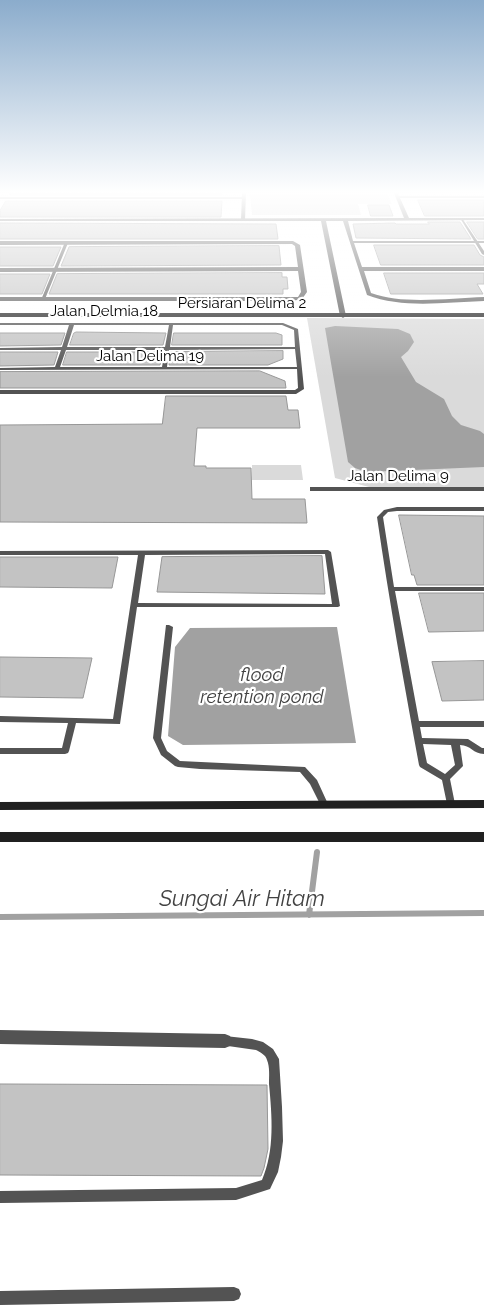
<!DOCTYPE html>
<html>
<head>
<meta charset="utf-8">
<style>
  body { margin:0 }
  canvas { display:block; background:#fff }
</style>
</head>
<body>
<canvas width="484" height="1312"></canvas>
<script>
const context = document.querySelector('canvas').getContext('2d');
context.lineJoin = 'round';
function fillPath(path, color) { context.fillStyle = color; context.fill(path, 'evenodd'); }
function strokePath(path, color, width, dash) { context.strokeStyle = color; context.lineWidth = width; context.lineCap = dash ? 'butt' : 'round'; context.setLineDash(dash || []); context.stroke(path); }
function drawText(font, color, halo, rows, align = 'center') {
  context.font = font + ' Raleway,sans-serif'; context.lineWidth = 4.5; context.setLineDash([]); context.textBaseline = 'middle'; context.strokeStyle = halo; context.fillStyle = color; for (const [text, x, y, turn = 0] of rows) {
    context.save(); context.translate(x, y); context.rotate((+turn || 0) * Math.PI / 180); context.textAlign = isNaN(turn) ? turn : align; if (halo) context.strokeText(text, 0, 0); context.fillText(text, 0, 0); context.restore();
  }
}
fillPath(new Path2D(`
  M250,193h137l5,11h-34l3,11h-109z
  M307,318l177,1v169h-111l-38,-10z
  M252,465h49l2,15h-51z`), '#dadada');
fillPath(new Path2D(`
  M335,326l63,3 12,5 4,8 -6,9 -7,6 15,25 28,17 8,17 9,9 19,6 4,3v33l-118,5 -11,-4 -7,-6 -23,-134z
  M337,627l19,116 -173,2 -15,-9 7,-89 15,-19z`), '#a1a1a1');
strokePath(new Path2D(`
  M309,915l8,-63
  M0,917l484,-4`), '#a1a1a1', 6);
const building = new Path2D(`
  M11,193h211v2h-212z
  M418,200h66v16h-59z
  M6,201h216l-1,16h-221v-6z
  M368,205h21l4,11h-22z
  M428,222h32l11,17 -115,-1 -3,-14 42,-1 1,1h33z
  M467,222h17v17h-6z
  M0,223l276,1 2,15h-278z
  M374,245h100l6,10 4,2v8h-103z
  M279,246l2,19 -220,1 8,-19z
  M0,247h61l-8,19h-53z
  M282,273v4h5l1,12h-5v5h-234l8,-20z
  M384,273h100v11h-7l6,10h-92z
  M0,274h50l-8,20h-42z
  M0,333h65l-4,12 -61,1z
  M74,333l2,-1 90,1 -3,12h-93z
  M174,333h102l6,2v10h-110z
  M283,351v8l-15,6h-99l2,-13z
  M0,352h58l-4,13 -54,1z
  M67,352h96l-3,13h-97z
  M260,371l25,10 1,7h-286v-16z
  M166,396h120l2,14h10l2,18h-103l-3,38h12v2h45l1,31h53l2,24 -307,-1v-97l162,-1z
  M399,515l85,1v69h-67l-3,-10h-2z
  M322,556l3,38 -168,-2 5,-35z
  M0,557h118l-6,31 -112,-1z
  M419,593h65v38l-55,1z
  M0,657l92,1 -9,40 -83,-1z
  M484,661v39l-42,1 -10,-39z
  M0,1084l267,1 1,64 -4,19 -3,8 -261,-1z`);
fillPath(building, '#c3c3c3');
strokePath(building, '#979797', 1);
fillPath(new Path2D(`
  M242,193h4l-1,27 -2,1 -2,-1z
  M460,218h2l22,33v4l-2,-1z
  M65,242l3,1 -23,56 -4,1z
  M0,323h283l15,6 6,60 -8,5h-296v-4h295l3,-2 -1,-19 -297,1v-2l55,-1 6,-17h-61v-2l62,-1 7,-22h-69zM74,325h95l-4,22h-98zM173,325h109l12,5 1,17h-125zM295,349l2,18h-130l2,-17zM66,350h99l-3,17h-102z
  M397,507h87v4h-87l-9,1 -5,5 11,70h90v4h-89l24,130h65v6h-64l2,11 46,1 14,9h2v6c-11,0 -13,-9 -24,-9l3,21 -13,13 5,25 -1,2 -3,1 -3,-1 -1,-2 -5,-24 -22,-13 -1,-2c-15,-82 -30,-165 -42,-248l7,-7zM423,744l28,1 4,20 -10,9 -18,-11z
  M328,550l3,2 9,54 -2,1h-201l-17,117 -44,-1 -7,28 -1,2 -3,1h-65v-6h62l6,-25 -68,-1v-6l113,3 25,-164h-138v-4zM325,554l7,50 -194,-1 7,-48z
  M166,625h3l4,2 -12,111 6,13 13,10 125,6 12,13 11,24 -1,2 -3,1 -3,-1 -11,-22 -10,-12 -100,-3 -22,-2 -3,-1 -14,-11 -8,-17z
  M225,1036l27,3 11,3 10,7 6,10 3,48 1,34 -2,16 -3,15 -8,17 -34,11 -236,3v-12l236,-3 26,-8c13,-30 10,-64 7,-96 0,-7 1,-17 -2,-24 -1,-5 -7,-8 -11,-10l-35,-5 -1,-4 1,-4z
  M234,1287l5,2 2,5 -2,5 -5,2 -234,4v-14z`), '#535353');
fillPath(new Path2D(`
  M394,193h4l1,3h85v2h-84l9,20h75v2l-136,1 5,20h131v2h-130l8,24h122v4h-120l7,22c32,12 79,5 113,4v4c-38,1 -81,8 -117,-6l-24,-74h-17l20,95 -3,2 -3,-2 -19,-95h-321v-2l404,-1z
  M0,197h244l2,1 -2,1h-244z
  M0,241h293l7,4 7,47 -5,7 -10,2h-292v-4h298l3,-5 -3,-21 -298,1v-4l298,-1 -3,-21 -3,-2 -292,1z
  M310,487h174v4h-174z
  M0,1030l225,4 5,2 2,5 -2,5 -5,2 -225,-4z`), '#535353');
fillPath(new Path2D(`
  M0,313h484v4h-484z
  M484,800v8l-484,2v-8z
  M0,832h484v10h-484z`), '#202020');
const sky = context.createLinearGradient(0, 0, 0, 377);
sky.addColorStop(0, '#8baccc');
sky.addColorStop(0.51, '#fff');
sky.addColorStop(1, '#ffffff00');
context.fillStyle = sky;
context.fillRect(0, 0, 484, 377);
drawText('15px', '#000', '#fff', [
  ["Persiaran Delima 2",242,303],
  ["Jalan Delmia 18",104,311],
  ["Jalan Delima 19",150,356],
  ["Jalan Delima 9",398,476]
]);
drawText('italic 19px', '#424242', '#fff', [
  ["flood",262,675],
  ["retention pond",262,697]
]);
drawText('italic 22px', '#424242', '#fff', [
  ["Sungai Air Hitam",242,899]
]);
</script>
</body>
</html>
